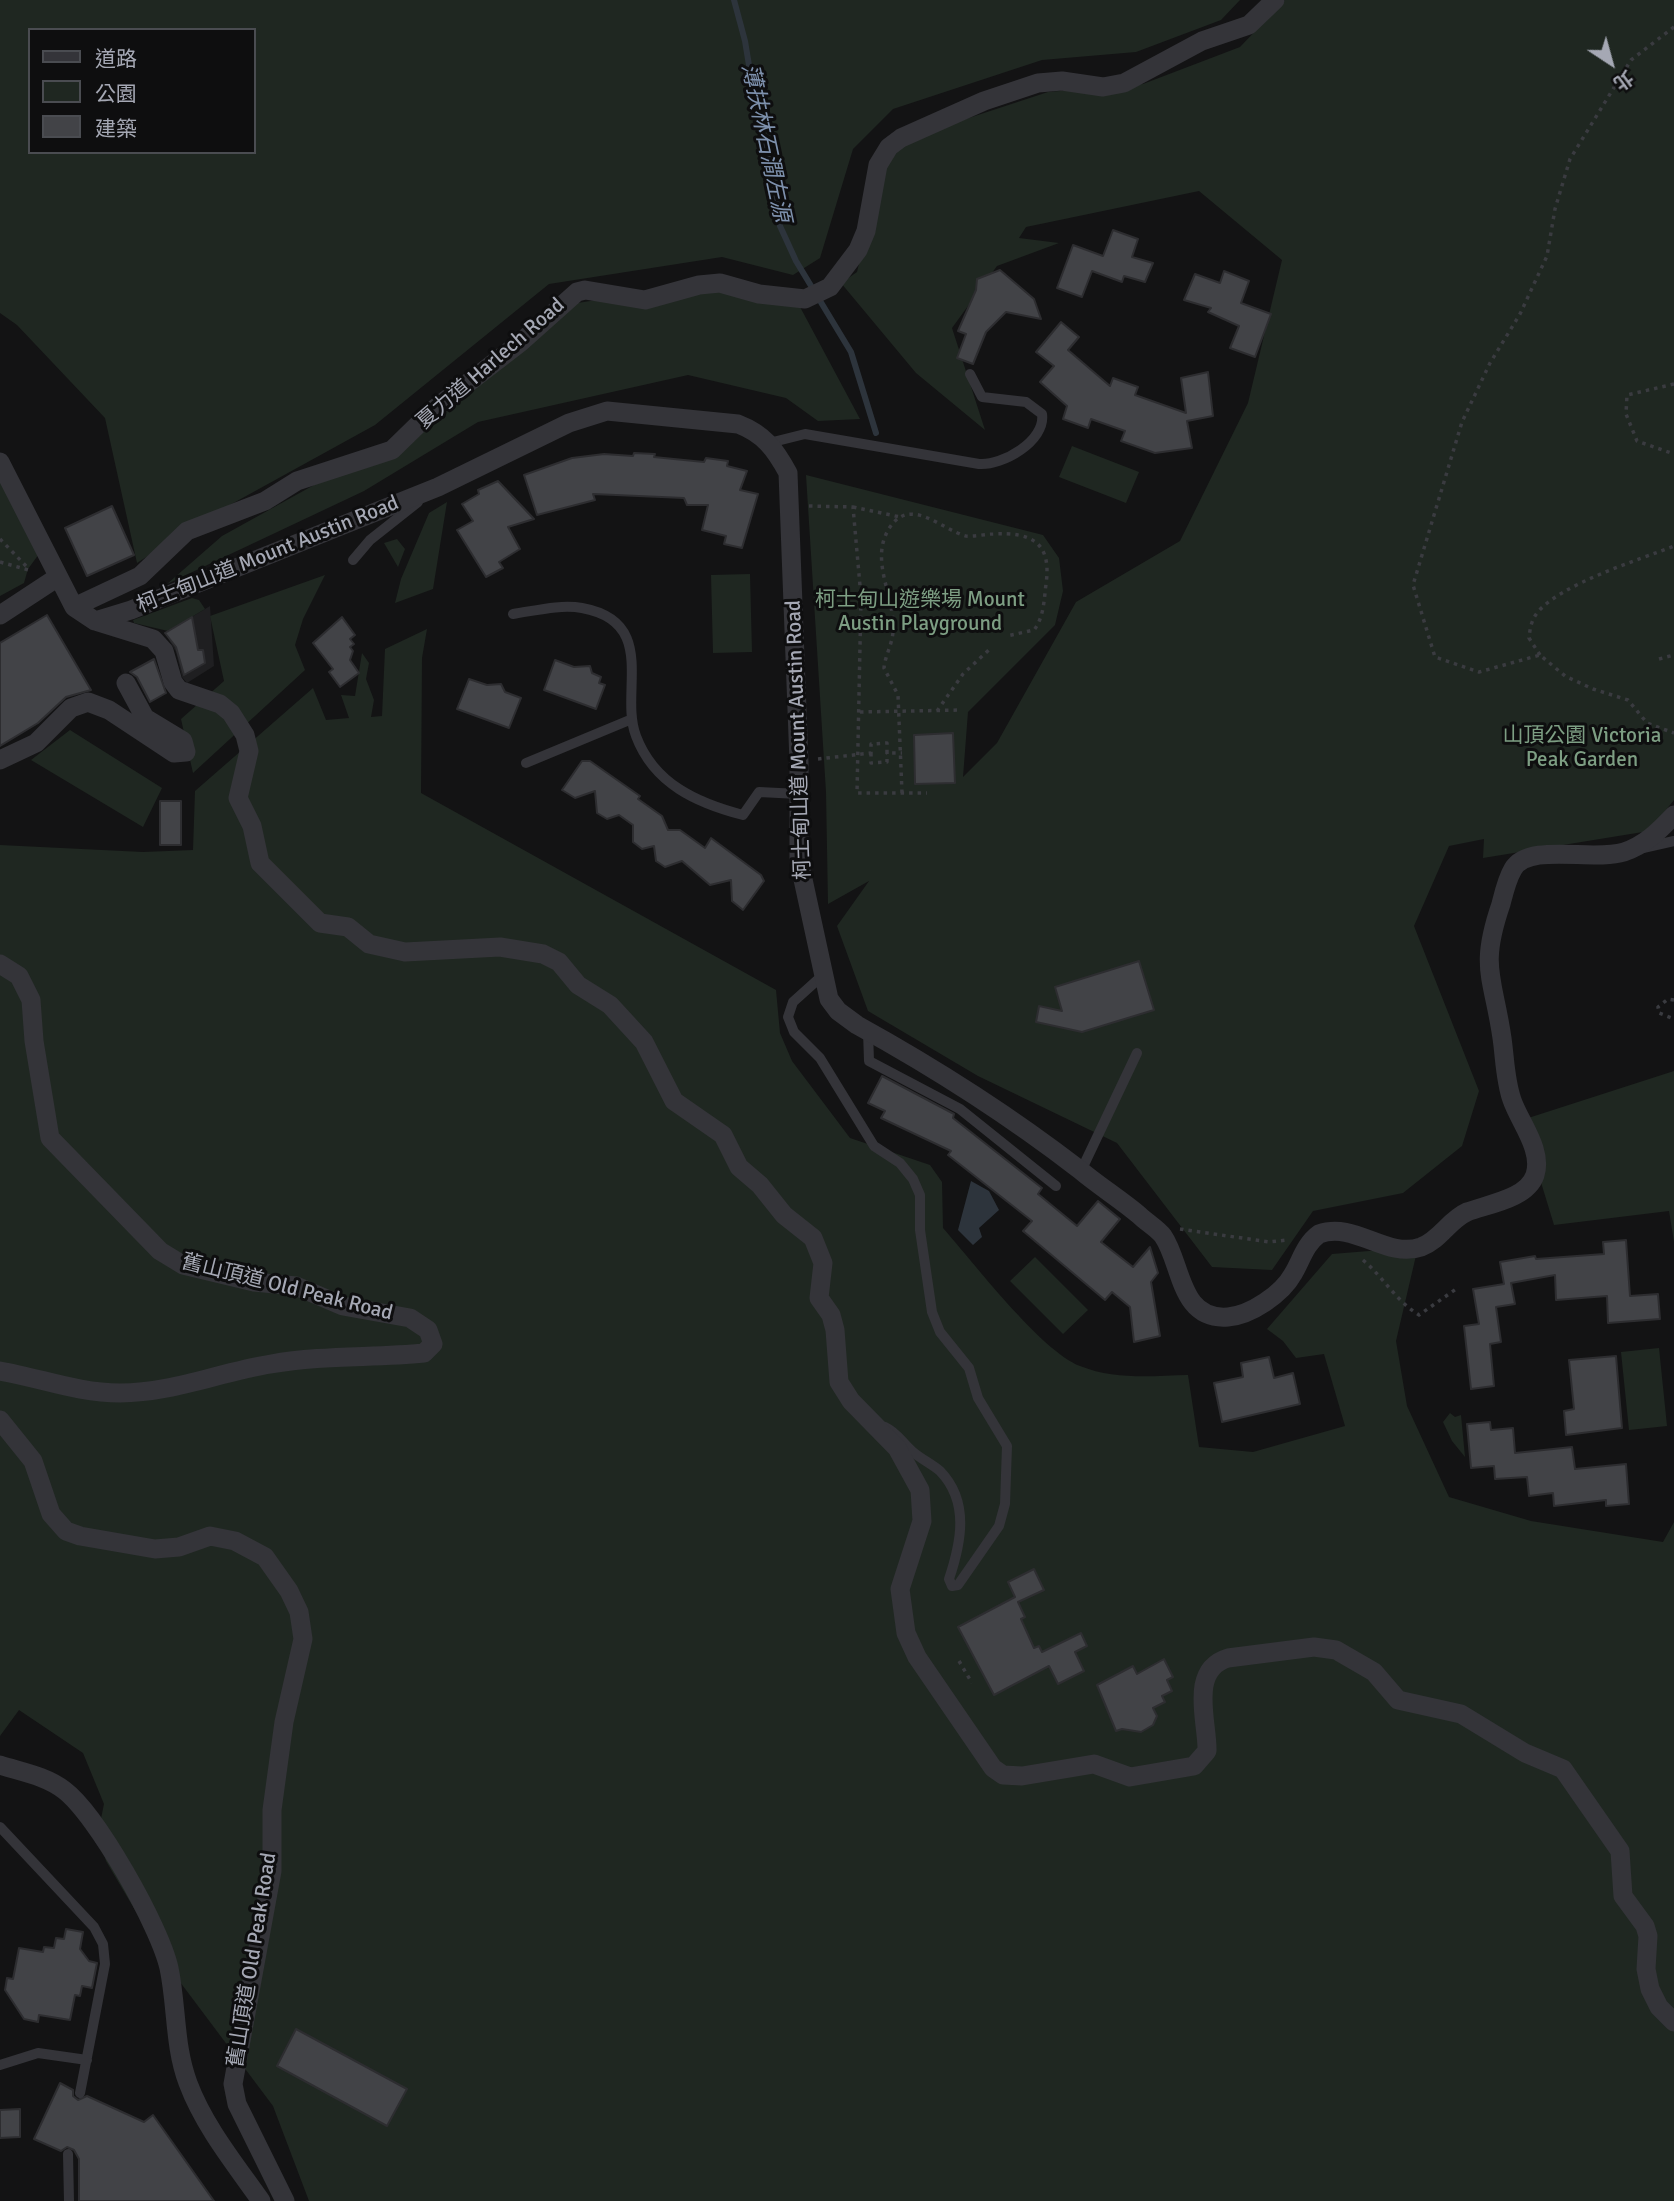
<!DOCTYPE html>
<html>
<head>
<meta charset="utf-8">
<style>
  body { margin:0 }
  #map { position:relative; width:1674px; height:2201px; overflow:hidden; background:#131314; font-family:Signika,"Noto Sans TC",sans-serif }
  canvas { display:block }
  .legend { position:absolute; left:28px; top:28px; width:228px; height:126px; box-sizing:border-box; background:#0e0e0f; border:2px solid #4a4c51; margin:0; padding:9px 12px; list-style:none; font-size:21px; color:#a5a8b4 }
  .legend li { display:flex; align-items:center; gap:14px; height:35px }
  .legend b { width:35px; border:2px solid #4a4c51 }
  .north { position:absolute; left:1576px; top:28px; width:70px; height:70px; -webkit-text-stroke:5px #0e0e0f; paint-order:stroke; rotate:144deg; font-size:19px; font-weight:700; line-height:28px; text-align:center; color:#a5a8b4 }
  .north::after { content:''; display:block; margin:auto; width:24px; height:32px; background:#a5a8b4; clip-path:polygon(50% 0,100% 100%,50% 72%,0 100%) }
</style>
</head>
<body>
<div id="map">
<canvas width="1674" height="2201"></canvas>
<ul class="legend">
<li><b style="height:9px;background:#343439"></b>道路</li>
<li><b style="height:19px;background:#1f2721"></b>公園</li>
<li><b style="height:19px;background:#424347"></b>建築</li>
</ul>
<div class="north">北</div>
</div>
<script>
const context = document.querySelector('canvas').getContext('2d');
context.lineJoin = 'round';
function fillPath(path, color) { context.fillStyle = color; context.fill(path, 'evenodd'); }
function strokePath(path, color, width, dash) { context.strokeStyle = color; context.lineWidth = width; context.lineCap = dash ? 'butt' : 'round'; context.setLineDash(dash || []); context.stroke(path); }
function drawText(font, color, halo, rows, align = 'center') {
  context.font = font + ' Signika,"Noto Sans TC",sans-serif'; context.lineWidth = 6; context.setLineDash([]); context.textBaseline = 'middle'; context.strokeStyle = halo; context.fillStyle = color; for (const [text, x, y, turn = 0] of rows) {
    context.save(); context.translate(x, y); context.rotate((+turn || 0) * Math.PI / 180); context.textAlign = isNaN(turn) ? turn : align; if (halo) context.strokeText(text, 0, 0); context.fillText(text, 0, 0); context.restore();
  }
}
fillPath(new Path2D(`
  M210,606l4,60 -27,17 -5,-6 -6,-25 -11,-19z`), '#1f1f21');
fillPath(new Path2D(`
  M0,0h1240l-19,20 -85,32 -94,8 -149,49 -40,40 -33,109 -27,17 -71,-18 -173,27 -174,141 -167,92 -71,46 -32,-145 -88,-93 -17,-12zM30,30h224v122h-224z
  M1285,0h389v800l-25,31 -166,27 1,-19 -35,7 -35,80 65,165 -17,55 -59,47 -90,18 -41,59 -60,-3 -95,-124 -139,-67 -110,-65 -31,-85 32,-45 -41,23 -2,-112 -20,-317 237,60 16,23 4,33 -8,34 -87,87 -5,65 34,-34 79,-141 104,-61 68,-138 34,-143 -83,-69 -173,36 -7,11 40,5 -62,23 -45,62 33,102 -69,-57 -75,-90 16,-11 26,-107 28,-28 137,-45 95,-8 97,-37z
  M719,281l80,24 61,114 -42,2 -32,-23 -98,-23 -210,47 -114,69 -197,93 55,-48 166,-92 170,-138z
  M1072,446l67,26 -13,31 -67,-26z
  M0,476l39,78 -11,15 -4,14 -24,13z
  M447,502l-14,87 -38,14 6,-24 28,-66z
  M397,539l8,10 -7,18 -14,-24z
  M750,574l2,78 -39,1 -2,-78z
  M325,575l-22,44 -8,26 10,25 -112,103 -12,-54 43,-38 -14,-65z
  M192,598l7,2 6,9 -37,22 -34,-8 -1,-3z
  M427,629l-5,29 -1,135 355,197 4,43 12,28 58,77 80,27 12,17 1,46c30,34 98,123 137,138 35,14 71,10 108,9l11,72 54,5 92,-26 -21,-72 -28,4 -13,-17 -16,-12 65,-75 86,-7 -22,94 11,65 42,91 82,24 132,21 11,-20v679h-1365l-36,-95 -105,-140 -62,-105 -8,-28 6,-29 -21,-51 -64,-43 -19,26v-891l143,7 50,-2 2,-59 118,-103 13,32 23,-2 -8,-23 14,1 7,-43 7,10 -3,16 8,21 -3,17 11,-1 3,-67z
  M70,730l92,58 -19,39 -112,-67z
  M1674,1071v171l-5,-31 -115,14 -32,-105z
  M1035,1257l53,53 -25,24 -53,-53z
  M1659,1348l8,78 -38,4 -8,-78z
  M1450,1413l5,4 6,-2 4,42 -13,-16 -9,-19z`), '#1f2721');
fillPath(new Path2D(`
  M971,1181l18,10 10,19 -20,18 3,9 -9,8 -15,-15z`), '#2d343c');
strokePath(new Path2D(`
  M734,0l11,41 15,91 11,34 9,60 16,35 55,91 25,81`), '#2d343c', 6);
const building = new Path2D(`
  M1113,230l25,9 -6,18 21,6 -8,19 -21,-6 -2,6 -30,-11 -10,26 -25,-9 16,-43 30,11z
  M1000,270l34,29 7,20 -35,-7 -20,20 -13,32 -16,-6 9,-24 -8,-3 18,-41 1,-11z
  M1224,271l25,10 -8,22 30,11 -16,43 -25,-9 9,-22 -31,-14 3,-4 -27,-8 11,-26 25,9z
  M1061,322l18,15 -11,13 42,36 3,-8 25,9 -3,8 51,18 -5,-35 27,-6 5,44 -26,5 5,27 -37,5 -34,-12 4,-10 -34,-12 -3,9 -25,-9 4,-13 -27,-24 14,-16 -18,-14z
  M634,453l21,1 -1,3 50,5 2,-4 22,3 -1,5 20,5 -7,19 18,4 -16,54 -18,-4 2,-8 -24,-6 6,-25h-21l-3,-7 -91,-4 2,6 -58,15 -13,-40 48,-17 32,-4 29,2z
  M498,481l36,38 -26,8 12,22 -21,13 4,6 -17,9 -29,-47 16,-9 -11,-17 17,-10 -1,-4z
  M112,506l22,49 -47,21 -22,-48z
  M47,615l44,75 -25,7 -28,26 -38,23v-103z
  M192,617l6,33h5l2,13 -21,12 -8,-28 -11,-14z
  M342,617l13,18 -5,4 4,5 -4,3 3,4 -3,9 9,13 -19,14 -11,-15 4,-3 -20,-26z
  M154,659l12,34 -16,9 -13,-25 -7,-5z
  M555,660l19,7 16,-1 2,7 9,4 -2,6 6,2 -9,24 -52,-19z
  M469,679l18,6 14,-1 4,8 16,6 -12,30 -52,-19z
  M953,733l2,50 -40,1 -1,-49z
  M582,761h8l50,35 -2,3 24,17 6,14h12l25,18 6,-10 50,37 3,6 -21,29 -11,-9 -1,-21 -21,5 -28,-24 -17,6 -9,-6 -2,-15 -12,3 -9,-7v-17l-14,-10 -12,4 -10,-6 -2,-22 -20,7 -13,-8z
  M160,801h21v44h-21z
  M1139,961l15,49 -72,22 -46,-10 3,-16 23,5 -7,-24z
  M882,1076l72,38 -1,4 89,70 -4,6 39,32 21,-25 22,18 -19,23 32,25 17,-20 8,26 -7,9 9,54 -26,6 -4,-35 -18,-15 -7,8 -82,-69 9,-10 -84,-66 3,-4 -70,-33 4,-7 -17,-8z
  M1626,1240l4,56 28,-2 2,25 -52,4 -1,-27 -51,4 -1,-25 -44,8 4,21 -19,3 5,35 -11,2 4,42 -23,3 -7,-63 15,-2 -6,-35 31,-5 -4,-22 35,-6 1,3 68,-5 -1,-12z
  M1616,1356l6,72 -56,7 -2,-24 10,-2 -5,-49z
  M1269,1357l5,21 19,-5 7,31 -78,18 -8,-39 29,-6 -2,-14z
  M1490,1422l1,8 22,-2 2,25 57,-6 3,22 51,-5 3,40 -23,2v-6l-52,6 -1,-13 -24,3 -2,-19 -32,2 -1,-13 -23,2 -4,-44z
  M1034,1569l10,21 -26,12 7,15 -4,2 13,29 5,-2 3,6 39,-19 6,13 -12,6 9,19 -26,13 -9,-18 -55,29 -36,-68 57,-30 -7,-15z
  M1164,1659l9,18 -6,3 5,11 -10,5 3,6 -12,6 4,8 -4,9 -12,7 -19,-3 -6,2 -19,-46 36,-19 4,8z
  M66,1929l17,3 -3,17 9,12 8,2 -5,25 -10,-2 -2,10 -5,-1 -5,25 -31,-5 -1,7 -14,-3 -19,-29 2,-12 6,1 6,-31 24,4 1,-5 10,1 2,-10 8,1z
  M296,2029l111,60 -20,37 -110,-60z
  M60,2083l13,7v6l5,4 9,-4 57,26 9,-7 61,86h-135v-42l-5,-9 -7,-3 -6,4 -27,-12z
  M20,2109v28l-20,1v-28z`);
fillPath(building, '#424347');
strokePath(building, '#2d2d30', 2);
strokePath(new Path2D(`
  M1674,27l-43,33 -61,99 -15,50 -8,47 -27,58 -30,49 -28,59 -49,163 22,72 44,15 61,-17 25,21 28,13 35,11 19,23 27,10
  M1674,384l-47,11 -1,19 11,27 37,13
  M809,506l44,1 8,90 -4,196h70
  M853,507l47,10
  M0,539l27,28
  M0,562l32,9
  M1540,655l-11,-17c1,-9 2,-17 8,-25 23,-29 102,-53 137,-67
  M1659,659l15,-4
  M937,711l26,-37 29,-27
  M860,712l100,-2
  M871,753v10l16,-1v-9
  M818,759l53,-6v-9l16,-1v10h15
  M902,793l-4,-98 -14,-27c1,-12 8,-23 9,-36 3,-35 -25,-72 -3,-105 21,-31 52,3 76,9 8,1 19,-2 27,-2 38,-2 59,8 53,50 -2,16 -2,33 -12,46l-27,6
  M1674,1000l-6,-1 -10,8 1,6 15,6
  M1180,1229l89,13 18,-2
  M1363,1260c21,18 33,41 56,55l40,-28
  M959,1661l13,22`), '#3a3b40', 3.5, [3.5, 5]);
strokePath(new Path2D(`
  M769,443l36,-9 174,30c23,2 67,-23 63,-50l-16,-12 -44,-5 -12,-23
  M353,560l17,-20 48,-38
  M513,614c21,-3 47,-10 69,-6 77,14 37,84 54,128 18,48 61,67 107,79l16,-23 40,2
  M526,763l106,-44
  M1643,848l31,-7
  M823,975l-30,27 -5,15 6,15 26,26 54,88 26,17 13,16 7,16v35l12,82 8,20 29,36 9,30 29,48 -2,58 -6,22 -41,59 -6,1 -3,-7c12,-36 21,-77 -9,-108 -8,-7 -19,-12 -27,-19 -11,-9 -15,-19 -28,-25l-2,3
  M868,1031l1,30 91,48 96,77
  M1081,1171l56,-118
  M0,1827l94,100 9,17 2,20 -25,129
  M0,2065l38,-12 49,7
  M68,2154l1,47`), '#343439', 10);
strokePath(new Path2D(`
  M0,462l74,145 21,14 58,18 11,12 9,31 6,8 41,14 11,9 14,22 4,16 -11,47 14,28 8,37 60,60 28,4 21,17 36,8 95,-5 43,7 16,8 19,23 32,20 34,37 30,59 49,34 16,32 21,18 24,30 29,23 10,25 -4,35 12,17 4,15 4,52 12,19 46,47 23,42 2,31 -22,68 6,44 11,24 76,111 10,7 19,1 72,-12 36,13 64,-11 13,-15c1,-28 -19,-81 21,-93l86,-11 22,3 38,22 24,28 63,14 64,39 38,16 57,82 3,45 22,30 3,10 -2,33 4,20 9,18 15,15
  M74,607l66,-31 47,-45 78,-30 32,-20 95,-31 41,-40 88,-68 56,-50 8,-2 60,10 54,-15 21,-2 39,11 46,5 25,-12 28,-37 8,-19 12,-66 11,-18 12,-9 83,-37 54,-18 24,-2 41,6 21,-4 78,-42 47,-16 26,-25
  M0,615l58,-38
  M95,621l36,-11 307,-123 131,-64 38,-12 131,13c26,10 37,25 50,49l11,289v99l30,138 9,12 19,14c78,43 153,91 223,145 19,16 40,29 59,45 7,7 19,14 24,21 19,27 16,85 65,81 23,-2 54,-23 65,-43 8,-13 12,-30 26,-40 36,-13 67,25 102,13 19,-7 28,-27 46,-35 21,-8 60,-13 68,-37 8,-25 -15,-52 -23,-75 -7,-20 -7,-41 -10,-62 -9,-62 -23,-70 -1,-134 3,-12 6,-25 12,-35 16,-27 80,-7 111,-17 21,-7 35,-21 50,-37
  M0,760l36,-17 35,-35 17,-6 21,8 65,43 12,-1 -3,-11 -38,-23 -19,-35
  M0,964l19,12 12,24 3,41 16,97 110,113 23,14 71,17 42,4 47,20 67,12 18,12 5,14 -9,9c-51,5 -102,2 -153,11 -51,8 -99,29 -151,29 -42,0 -79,-15 -120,-22
  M0,1420l33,41 18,53 15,17 14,5 75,13 24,-2 31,-11 25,5 30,16 24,34 10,21 4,27 -19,83 -12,88v61l-39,213 4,20 48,97
  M0,1765c22,7 46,11 64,25 33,25 96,137 105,178 8,38 5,78 19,115 16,43 47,81 73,118`), '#343439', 19);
drawText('21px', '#a5a8b4', '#0e0e0f', [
  ["夏力道 Harlech Road",491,364,-41],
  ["柯士甸山道 Mount Austin Road",268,555,-22],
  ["柯士甸山道 Mount Austin Road",799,740,-92],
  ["舊山頂道 Old Peak Road",287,1288,14],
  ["舊山頂道 Old Peak Road",253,1960,-81]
]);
drawText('21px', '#7d9e83', '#0e0e0f', [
  ["柯士甸山遊樂場 Mount",920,600],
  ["Austin Playground",920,624],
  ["山頂公園 Victoria",1582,736],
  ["Peak Garden",1582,760]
]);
drawText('italic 23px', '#7e91ad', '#0e0e0f', [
  ["薄扶林石澗左源",765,143,78]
]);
</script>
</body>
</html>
